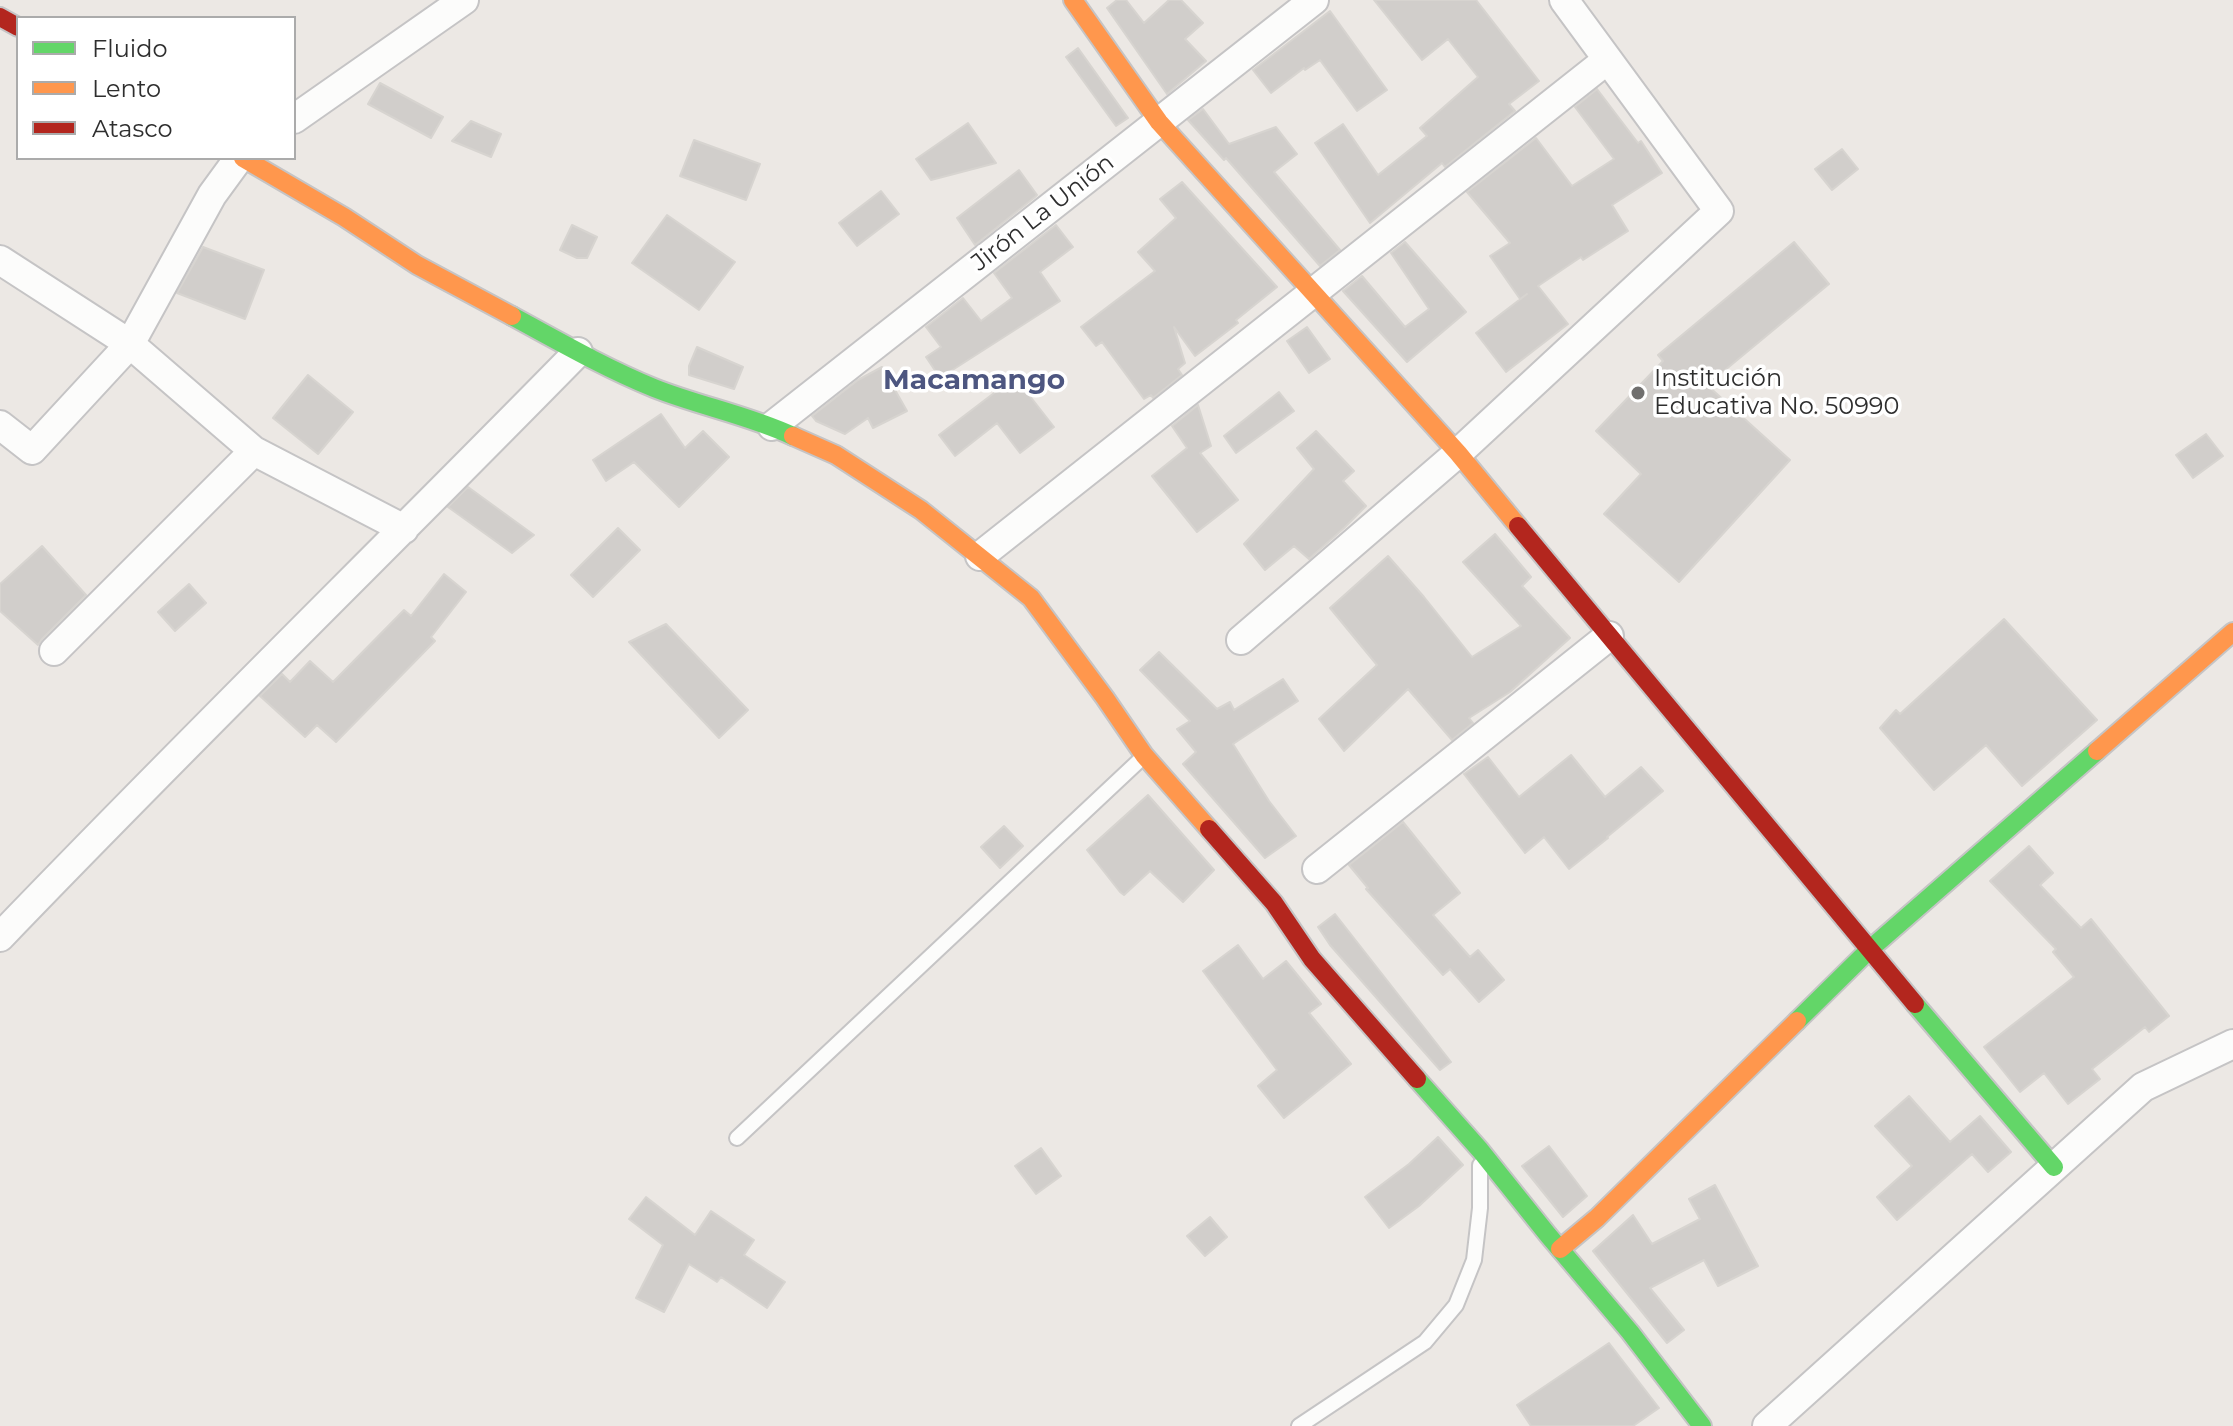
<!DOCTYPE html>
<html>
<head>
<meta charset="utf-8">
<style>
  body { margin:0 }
  #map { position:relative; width:2233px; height:1426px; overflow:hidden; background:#ece8e4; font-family:Montserrat,sans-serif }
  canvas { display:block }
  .legend { position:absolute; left:16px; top:16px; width:280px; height:144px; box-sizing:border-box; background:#fff; border:2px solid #ababab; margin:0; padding:10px 14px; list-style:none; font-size:24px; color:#2e2e2e }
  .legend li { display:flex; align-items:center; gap:16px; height:40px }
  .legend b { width:40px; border:2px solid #ababab }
</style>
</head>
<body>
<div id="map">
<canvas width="2233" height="1426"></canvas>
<ul class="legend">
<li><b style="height:10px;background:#63d668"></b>Fluido</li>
<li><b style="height:10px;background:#ff974d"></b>Lento</li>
<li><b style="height:10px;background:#b3261e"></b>Atasco</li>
</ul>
</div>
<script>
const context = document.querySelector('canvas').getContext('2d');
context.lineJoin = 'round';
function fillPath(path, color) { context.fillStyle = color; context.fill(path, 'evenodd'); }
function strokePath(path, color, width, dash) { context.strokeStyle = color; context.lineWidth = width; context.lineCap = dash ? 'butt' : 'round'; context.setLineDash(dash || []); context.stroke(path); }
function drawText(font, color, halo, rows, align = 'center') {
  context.font = font + ' Montserrat,sans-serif'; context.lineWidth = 7; context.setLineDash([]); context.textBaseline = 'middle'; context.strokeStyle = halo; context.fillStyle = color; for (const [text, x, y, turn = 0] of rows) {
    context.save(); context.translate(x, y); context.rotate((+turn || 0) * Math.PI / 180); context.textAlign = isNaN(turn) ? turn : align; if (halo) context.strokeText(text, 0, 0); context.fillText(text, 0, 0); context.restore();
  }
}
const building = new Path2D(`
  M1117,0h9l18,23 25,-23h12l22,23 -18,16 21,22 -39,33 -60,-86z
  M1374,0h102l63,81 -30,23 6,7 -70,56 -3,-4 -72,60 -55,-80 28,-19 35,51 49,-39 -7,-8 58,-51 -30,-38 -26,21z
  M1330,11l57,79 -30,21 -37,-51 -15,10 -1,-2 -33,25 -18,-23z
  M1078,48l50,70 -12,8 -50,-69z
  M380,83l63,34 -12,21 -63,-34z
  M1597,89l41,54 3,-2 21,32 -50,32 16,26 -45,29 -2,-3 -43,29 30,38 -62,48 -30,-39 51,-39 -7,5 -30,-43 20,-13 -43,-51 69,-54 36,48 42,-27 -39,-52z
  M1203,109l26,35 47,-17 21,27 -23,18 66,78 -20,16 -94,-108 -2,2 -36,-40z
  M471,121l30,13 -10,23 -39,-16z
  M968,123l28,40 -65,17 -15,-21z
  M694,140l66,24 -14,36 -66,-24z
  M1842,149l16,20 -26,21 -17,-21z
  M1019,170l18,25 -2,2 -60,48 -18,-27z
  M1182,182l95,105 -41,33 2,3 -43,33 -21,-29 11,36 -7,6 4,6 -29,23 -2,-3 -7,4 -42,-57 -6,4 -15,-19 74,-56 -17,-19 38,-34 -16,-19z
  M881,191l18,23 -42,32 -18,-23z
  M667,215l68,47 -36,48 -67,-47z
  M572,225l25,12 -10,21h-10l-17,-8z
  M1056,225l17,22 -33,25 20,29 -120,77 -14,-21 15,-10 -15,-20 37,-29 18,23 31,-23 -18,-25z
  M1405,242l61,70 -59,50 -64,-71 19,-15 43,51 24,-18 -38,-56z
  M1794,242l35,42 -122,101 83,75 -111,122 -75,-68 37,-40 -45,-43 67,-70 -5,-6z
  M203,247l61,23 -19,49 -68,-26z
  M1307,327l23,32 -21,14 -22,-32z
  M697,347l46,20 -9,22 -45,-14v-9z
  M882,367l25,44 -34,17 -5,-10 -23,16 -29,-13 -4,-5 46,-36z
  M308,375l45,37 -35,42 -45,-36z
  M1015,377l39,50 -34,26 -23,-30 -42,33 -16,-21z
  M1279,392l15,19 -58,42 -12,-17z
  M1198,405l13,41 -11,7 38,47 -41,32 -45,-56 35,-28 -15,-22z
  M661,414l24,34 18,-17 26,26 -50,50 -45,-45 -28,19 -13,-21z
  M1316,431l38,40 -11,10 23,25 -22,22 -35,31 -15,-13 -29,24 -21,-26 70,-75 -17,-21z
  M2206,434l17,22 -30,22 -17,-23z
  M468,487l66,48 -22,18 -64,-46z
  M618,528l22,22 -47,47 -22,-22z
  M1495,534l36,43 -9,9 48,52 -60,54 -41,26 4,5 -21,17 -44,-51 -64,62 -25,-32 58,-54 -47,-57 58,-52 36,41 48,60 49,-31 -58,-64z
  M42,546l44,49 -44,44 -4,6 -38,-34v-27z
  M444,574l22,18 -35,45 4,4 -99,101 -19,-17 -12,12 -45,-41 22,-22 8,8 20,-21 23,21 71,-72 7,6z
  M189,584l17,19 -31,28 -17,-19z
  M2004,619l93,101 -75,66 -36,-41 -52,45 -54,-62 16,-18 4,4z
  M666,624l82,86 -29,28 -90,-96z
  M1159,652l58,57 13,-7 4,8 49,-31 15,22 -65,43 36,57 27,35 -31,22 -82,-94 13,-12 -19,-23 13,-8 -50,-51z
  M1571,755l34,42 36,-30 22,24 -56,46 1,1 -39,31 -25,-32 -19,16 -61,-79 24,-17 31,40z
  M1148,795l66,75 -31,32 -33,-31 -26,24 -4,-3 -33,-42z
  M1403,822l57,71 -27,22 37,42 8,-7 26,30 -25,22 -29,-33 -7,6 -77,-86 2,-1 -19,-23z
  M1004,826l19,20 -23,22 -19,-21z
  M2029,846l24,27 -13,12 41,43 10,-9 78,97 -20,16 -4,-5 -53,42 8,10 -32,25 -24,-31 -24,19 -36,-45 90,-70 -21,-25 3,-3 -66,-68z
  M1335,914l116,148 -11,8 -110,-125 -12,-18z
  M1238,945l25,34 23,-18 35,43 -12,9 42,51 -67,54 -26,-32 19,-16 -74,-99z
  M1909,1096l41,46 30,-26 31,36 -23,20 -16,-18 -75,66 -20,-23 35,-31 -37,-40z
  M1438,1137l25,28 -44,41 -30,22 -24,-31 44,-33z
  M1549,1146l38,50 -24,21 -41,-51z
  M1041,1148l20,28 -25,18 -21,-28z
  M1715,1185l43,81 -40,20 -14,-26 -54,28 34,42 -17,13 -74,-92 40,-36 19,29 48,-25 -11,-20z
  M646,1197l49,38 16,-24 43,29 -10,15 41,27 -18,26 -46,-31 -4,5 -28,-18 -25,48 -28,-14 27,-53 -34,-26z
  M1210,1217l17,20 -22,19 -18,-20z
  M1609,1343l50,65 -26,18h-102l-14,-21z`);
fillPath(building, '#d1cecb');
strokePath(building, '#d7d4d0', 2);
const lane = new Path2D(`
  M737,1138l405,-380
  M1299,1426l126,-84 31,-37 18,-45 6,-52v-43`);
const street = new Path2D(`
  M294,119l170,-119
  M0,260l130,84 124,107 150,78
  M0,425l32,25 98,-106 82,-149 27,-37
  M772,426l542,-426
  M980,556l627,-496
  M1241,640l217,-187 261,-242 -155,-211
  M54,651l200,-200
  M1317,869l292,-233
  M0,937c190,-198 387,-390 578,-585
  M1767,1426l376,-339 90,-43`);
const fast = new Path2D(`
  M512,316c46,25 93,52 142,72 45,18 94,27 139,48
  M1915,1004l139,163
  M1797,1021l72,-71 228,-199
  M1417,1079l63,71 68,85 82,97 72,94`);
const slow = new Path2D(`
  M1073,0l86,122 299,331 60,73
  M243,158l101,59 73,48 95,51
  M793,436l43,19 85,55 110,88 74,100 39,57 65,74
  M2097,751l136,-119
  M1560,1249l37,-31 200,-197`);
const jam = new Path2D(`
  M0,17l18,10
  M1518,526l397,478
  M1209,829l65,74 38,56 105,120`);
strokePath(lane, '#c5c4c5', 18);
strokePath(street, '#c5c4c5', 32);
strokePath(fast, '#c5c4c5', 22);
strokePath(slow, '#c5c4c5', 22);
strokePath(jam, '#c5c4c5', 22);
strokePath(lane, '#fcfcfb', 14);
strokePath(street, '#fcfcfb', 28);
strokePath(fast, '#63d668', 18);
strokePath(slow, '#ff974d', 18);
strokePath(jam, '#b3261e', 18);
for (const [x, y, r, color] of [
  [1638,393,8,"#706f6e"]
]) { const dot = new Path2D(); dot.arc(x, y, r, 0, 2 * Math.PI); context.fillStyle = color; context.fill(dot); strokePath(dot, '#fff', 3); }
drawText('24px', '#2e2e2e', '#fff', [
  ["Jirón La Unión",1043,213,-38]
]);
drawText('24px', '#2e2e2e', '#fff', [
  ["Institución",1654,379],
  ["Educativa No. 50990",1654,407]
], 'left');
drawText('bold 28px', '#4d5680', '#fff', [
  ["Macamango",974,381]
]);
</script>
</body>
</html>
